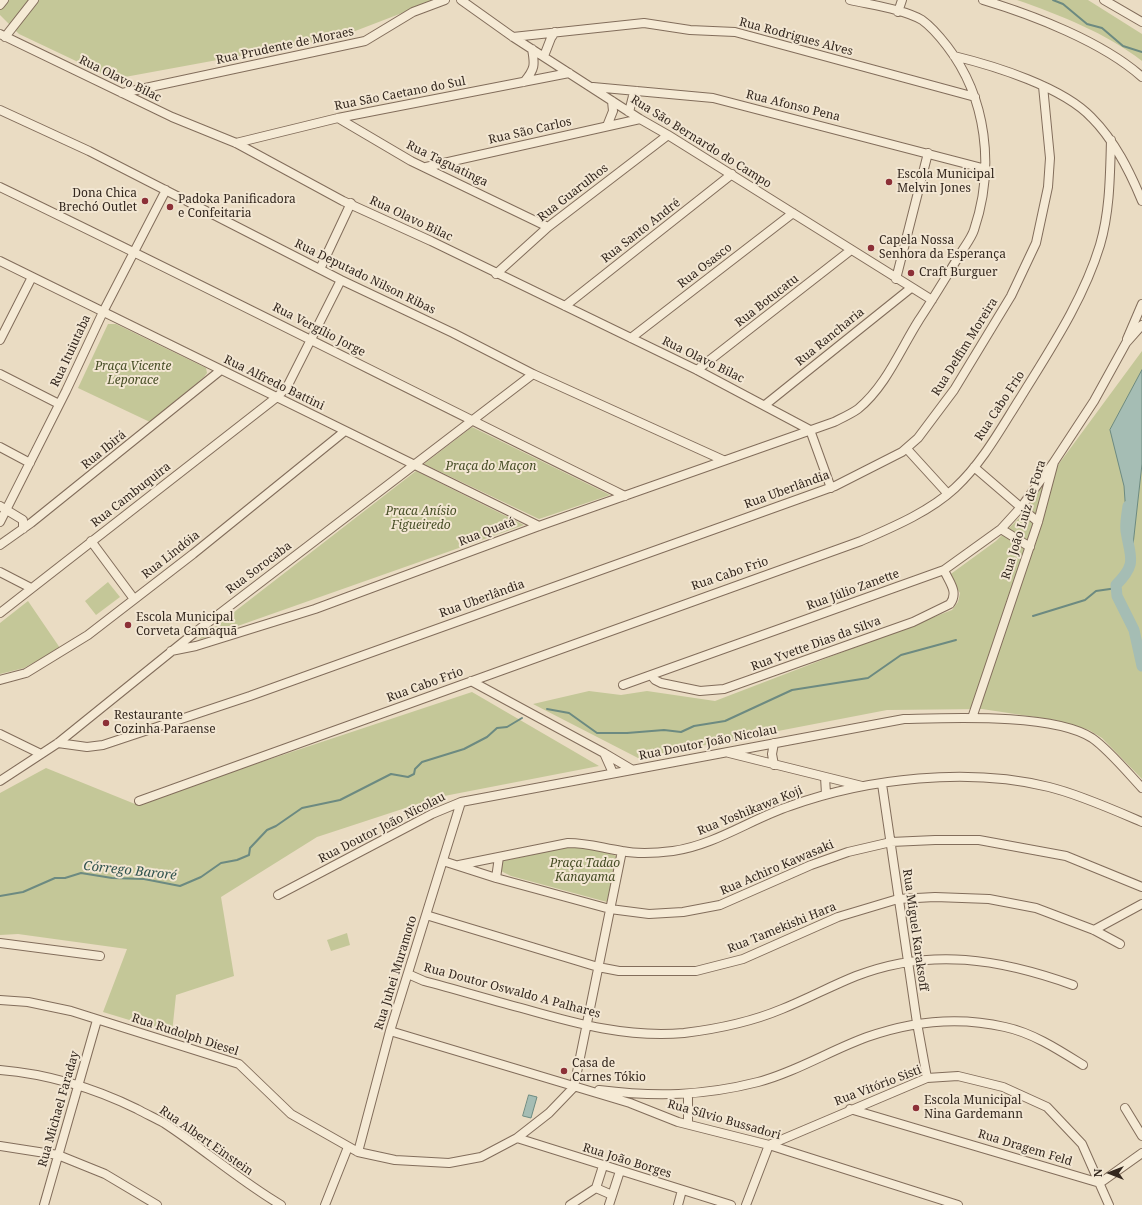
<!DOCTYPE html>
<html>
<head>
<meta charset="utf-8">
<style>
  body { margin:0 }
  #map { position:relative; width:1142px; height:1205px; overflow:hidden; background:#eadcc3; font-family:"Noto Serif",serif }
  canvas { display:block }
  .north { position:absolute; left:1090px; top:1153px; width:40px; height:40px; -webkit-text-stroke:3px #f2e6d2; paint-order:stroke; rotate:270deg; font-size:11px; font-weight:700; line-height:16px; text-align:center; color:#33271e }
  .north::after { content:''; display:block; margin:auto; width:14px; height:18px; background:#33271e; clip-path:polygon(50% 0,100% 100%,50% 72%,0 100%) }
</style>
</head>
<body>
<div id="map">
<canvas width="1142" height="1205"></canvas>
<div class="north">N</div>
</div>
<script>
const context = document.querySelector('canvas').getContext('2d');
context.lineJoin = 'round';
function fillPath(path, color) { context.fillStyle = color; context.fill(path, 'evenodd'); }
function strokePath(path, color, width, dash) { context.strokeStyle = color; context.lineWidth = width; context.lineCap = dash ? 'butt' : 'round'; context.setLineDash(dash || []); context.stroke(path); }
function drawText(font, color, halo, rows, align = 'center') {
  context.font = font + ' "Noto Serif",serif'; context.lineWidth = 4; context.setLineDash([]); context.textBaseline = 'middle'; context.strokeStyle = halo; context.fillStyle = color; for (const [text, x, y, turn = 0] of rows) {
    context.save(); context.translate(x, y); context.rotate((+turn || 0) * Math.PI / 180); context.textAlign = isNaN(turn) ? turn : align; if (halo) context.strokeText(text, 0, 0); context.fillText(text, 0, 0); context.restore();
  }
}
fillPath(new Path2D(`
  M5,0h431l-99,38 -223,41 -95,-45 -19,-19v-9z
  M1017,0h71l54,34v27c-36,-28 -82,-46 -125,-61z
  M108,324h8l90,44 1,5 -3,4 -54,45 -72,-34z
  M1142,351v428l-40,-41 -13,-8 -34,-10 -73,-11 -95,1 -249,48 -105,-54 56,-13 32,4 26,-4 68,10 237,-91 6,-8 2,-9 -12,-17 48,-35 23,-23z
  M472,427l138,68 -71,24 -115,-55z
  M416,471l108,54 -326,115z
  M108,582l12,15 -24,18 -11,-14z
  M28,601l32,47 -36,20 -24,6v-51z
  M472,692l127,74 -160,31 -122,40 -96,60 13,79 -58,19 -4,38 -69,-21 24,-63 -109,-15 -18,1v-142l46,-25 89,36z
  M569,847h18l30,9 -10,46 -96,-26 -10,-5 2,-10z
  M347,933l3,12 -19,6 -4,-11z`), '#c4c798');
const water = new Path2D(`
  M1142,370v94l-12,108 -6,-86 -14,-56z
  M529,1095l8,2 -6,21 -8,-2z`);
fillPath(water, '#a5bdb4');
strokePath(water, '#6c8a81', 1);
strokePath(new Path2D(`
  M1053,0l10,4 24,20 15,4 21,18 19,6
  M1033,616l52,-16 11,-9 21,-3
  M547,709l22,4 28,20h30l37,-3 17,2 13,-6 31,-5 67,-31 76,-12 33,-23 55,-15
  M0,896l23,-4 32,-14h10l16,-5 31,5 32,1 36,7 21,-9 20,-14 16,-3 12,-5 1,-7 17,-18 9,-4 26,-18 38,-8 51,-26 17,3 6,-3 1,-5 7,-7 42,-13 23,-12 10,-9 10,-1 15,-9`), '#6c8a81', 2);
strokePath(new Path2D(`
  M1128,506c-1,8 -3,17 -2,25 4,27 12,32 -10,54l1,11 17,34 8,36`), '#a5bdb4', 11);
const minor = new Path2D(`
  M461,0l52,37 127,82 28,16 264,165
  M983,0c50,15 120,42 159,77
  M1104,0l38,22
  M0,5l4,-5
  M898,12l4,-12
  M0,34l172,83 64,26 107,58 88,40 266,129 113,60
  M5,37l29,-37
  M513,37l131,-14 46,7 45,2 240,65
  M544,56l7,-18 4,-6
  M954,56c41,10 109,31 138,62 23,23 38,54 50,83
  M524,82c11,-13 11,-17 8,-33
  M593,87l120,11 273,71
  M122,93l243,-52 48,-29 32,-12
  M0,110l89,41 252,129 112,53 80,41 190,86
  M629,112l4,-16 4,-5
  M338,118l73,43 137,66
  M607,126l6,-15 -1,-10
  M236,143l102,-25 231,-45
  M426,167l214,-48
  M0,187c210,101 417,207 625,309
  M0,261l539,265
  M320,269l31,-66
  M496,274l52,-47 120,-92
  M896,279l32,-126
  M565,306l167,-132
  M631,338l162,-125
  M1127,339l15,-35
  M0,340l32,-63
  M697,370l154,-120
  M0,374l59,30
  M765,405l146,-117
  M810,430l21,58
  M0,447l30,16
  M907,449l41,45
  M974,467l64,55
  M0,506l23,14v9
  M0,522l66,-131 37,-79 63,-122
  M1001,529l29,18
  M91,541l43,58
  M0,545l31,-22 190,-153
  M0,572l31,16
  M0,613l277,-216 10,-10 54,-107
  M171,651l25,-5 119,-37 224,-83 295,-104c8,-4 17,-8 24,-13 28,-23 42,-59 61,-89 14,-21 27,-43 40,-64 5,-9 12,-17 15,-26 21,-62 13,-132 -27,-184 -7,-9 -15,-19 -25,-26 -19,-11 -51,-15 -72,-20
  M651,675l4,5 6,3 39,8 24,-2 189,-67 37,-18c9,-12 -1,-22 -6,-34
  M0,680l26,-7 62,-38 105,-81 152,-123
  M471,681l133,72 27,16
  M623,685l321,-115 57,-41 21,-23 32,-44
  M972,718l66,-196 16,-60 40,-61 32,-58 16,-18
  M0,734l41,20
  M58,743l29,4 16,-2 147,-49 585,-210 67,-34 16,-14 36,-48 57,-94 25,-53 12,-56 2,-29 -7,-72
  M774,743l-2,11 2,11
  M604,753l9,20
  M729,753l133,33
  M825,777l1,17
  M0,781l58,-38 135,-109 340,-260
  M882,784l35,239 10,55
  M139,801l722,-260c32,-14 68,-29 94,-53 27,-25 45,-58 64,-88 30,-49 64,-99 81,-155 10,-34 10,-70 11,-105
  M443,861l53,17 114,31 39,5 34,-2 37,-7 91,-40 37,-13 43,-10 44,-2h44l87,16 76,31
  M459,865l109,-22c20,0 34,5 54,8 15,3 35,2 51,0 42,-6 78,-32 117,-45 78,-28 179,-39 259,-19 29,7 65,23 93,35
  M496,878l3,-21
  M278,895l154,-81 29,-12 443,-83c47,-1 149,-6 188,19 16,11 36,35 50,50
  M426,915l172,52 21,4h77l47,-12 95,-42 60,-18 37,-2 54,2 47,9 58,22 26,14
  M1094,930l48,-26
  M0,943l100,13
  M408,974l16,7c34,9 67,19 101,28 52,15 104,29 159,24 33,-4 67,-11 98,-24 25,-10 49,-23 74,-33 75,-29 144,-17 217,9
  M0,1000l28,2 43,9 168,53 52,50 67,38 37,8 54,3 32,-6 36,-19 32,-25 25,-26
  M390,1031l240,72 48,19 91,23 189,60
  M0,1070c48,4 94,18 137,39 9,5 18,9 27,14 40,26 76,58 117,82
  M574,1087l48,-236
  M599,1090c56,7 104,6 159,-8 38,-10 73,-32 109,-45 45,-16 91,-21 138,-10 28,6 54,23 78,38
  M1125,1108l17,28
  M850,1109l250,74
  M688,1124v-29
  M517,1138l214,67
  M0,1146l58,9 47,19 52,31
  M358,1152l32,-121 71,-229
  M1100,1183l42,-30
  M596,1188l16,7
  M44,1205l53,-185
  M325,1205l23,-58
  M570,1205l26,-17 7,-22
  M609,1205l11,-34
  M678,1205l4,-15
  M746,1205l23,-60 158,-67 31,-2 45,11 44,20 35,37 27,61`);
strokePath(minor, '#826d5b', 10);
strokePath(minor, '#f5ead5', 8);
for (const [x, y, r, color] of [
  [889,182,4,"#8c3037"],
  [145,201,4,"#8c3037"],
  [170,207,4,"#8c3037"],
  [871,248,4,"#8c3037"],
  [911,273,4,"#8c3037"],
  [128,625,4,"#8c3037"],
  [106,723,4,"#8c3037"],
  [564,1071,4,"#8c3037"],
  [916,1108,4,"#8c3037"]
]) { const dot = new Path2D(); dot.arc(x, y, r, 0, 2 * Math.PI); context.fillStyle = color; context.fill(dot); strokePath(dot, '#f2e6d2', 1.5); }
drawText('12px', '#33271e', '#f2e6d2', [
  ["Rua Rodrigues Alves",796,37,15],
  ["Rua Prudente de Moraes",285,46,-12],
  ["Rua Olavo Bilac",120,79,26],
  ["Rua São Caetano do Sul",400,94,-11],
  ["Rua Afonso Pena",793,106,14],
  ["Rua São Carlos",530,131,-13],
  ["Rua São Bernardo do Campo",701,142,32],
  ["Rua Taguatinga",447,164,26],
  ["Rua Guarulhos",573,193,-38],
  ["Rua Olavo Bilac",411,219,25],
  ["Rua Santo André",641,231,-38],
  ["Rua Osasco",705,266,-38],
  ["Rua Deputado Nilson Ribas",365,277,26],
  ["Rua Botucatu",767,301,-38],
  ["Rua Vergílio Jorge",319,330,27],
  ["Rua Rancharia",830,337,-39],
  ["Rua Delfim Moreira",965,347,-58],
  ["Rua Ituiutaba",71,351,-65],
  ["Rua Olavo Bilac",703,360,26],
  ["Rua Alfredo Battini",274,383,26],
  ["Rua Cabo Frio",1000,406,-57],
  ["Rua Ibirá",104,450,-39],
  ["Rua Uberlândia",787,490,-20],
  ["Rua Cambuquira",131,495,-38],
  ["Rua João Luiz de Fora",1024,520,-73],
  ["Rua Quatá",487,532,-21],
  ["Rua Lindóia",171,555,-38],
  ["Rua Sorocaba",259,568,-37],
  ["Rua Cabo Frio",730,574,-19],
  ["Rua Júlio Zanette",853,590,-20],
  ["Rua Uberlândia",482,599,-20],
  ["Rua Yvette Dias da Silva",816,644,-20],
  ["Rua Cabo Frio",425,685,-20],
  ["Rua Doutor João Nicolau",708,743,-11],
  ["Rua Yoshikawa Koji",750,811,-22],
  ["Rua Doutor João Nicolau",382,828,-27],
  ["Rua Achiro Kawasaki",777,868,-23],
  ["Rua Tamekishi Hara",782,928,-22],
  ["Rua Miguel Karaksoff",915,930,82],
  ["Rua Juhei Muramoto",396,973,-73],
  ["Rua Doutor Oswaldo A Palhares",512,991,15],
  ["Rua Rudolph Diesel",185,1035,18],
  ["Rua Vitório Sisti",878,1086,-21],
  ["Rua Michael Faraday",59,1109,-74],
  ["Rua Sílvio Bussadori",724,1120,16],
  ["Rua Albert Einstein",206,1141,35],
  ["Rua Dragem Feld",1025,1148,17],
  ["Rua João Borges",627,1161,17]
]);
drawText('12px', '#33271e', '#f2e6d2', [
  ["Escola Municipal",897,175],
  ["Melvin Jones",897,189],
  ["Dona Chica",137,194,"right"],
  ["Brechó Outlet",137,208,"right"],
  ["Padoka Panificadora",178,200],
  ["e Confeitaria",178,214],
  ["Capela Nossa",879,241],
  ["Senhora da Esperança",879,255],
  ["Craft Burguer",919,273],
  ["Escola Municipal",136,618],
  ["Corveta Camaquã",136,632],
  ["Restaurante",114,716],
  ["Cozinha Paraense",114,730],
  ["Casa de",572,1064],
  ["Carnes Tókio",572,1078],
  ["Escola Municipal",924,1101],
  ["Nina Gardemann",924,1115]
], 'left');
drawText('italic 12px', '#474e26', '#f2e6d2', [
  ["Praça Vicente",133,367],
  ["Leporace",133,381],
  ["Praça do Maçon",491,467],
  ["Praca Anísio",421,512],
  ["Figueiredo",421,526],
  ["Praça Tadao",585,864],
  ["Kanayama",585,878]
]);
drawText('italic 13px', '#2f524d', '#f2e6d2', [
  ["Córrego Baroré",130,871,6]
]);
</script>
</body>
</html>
